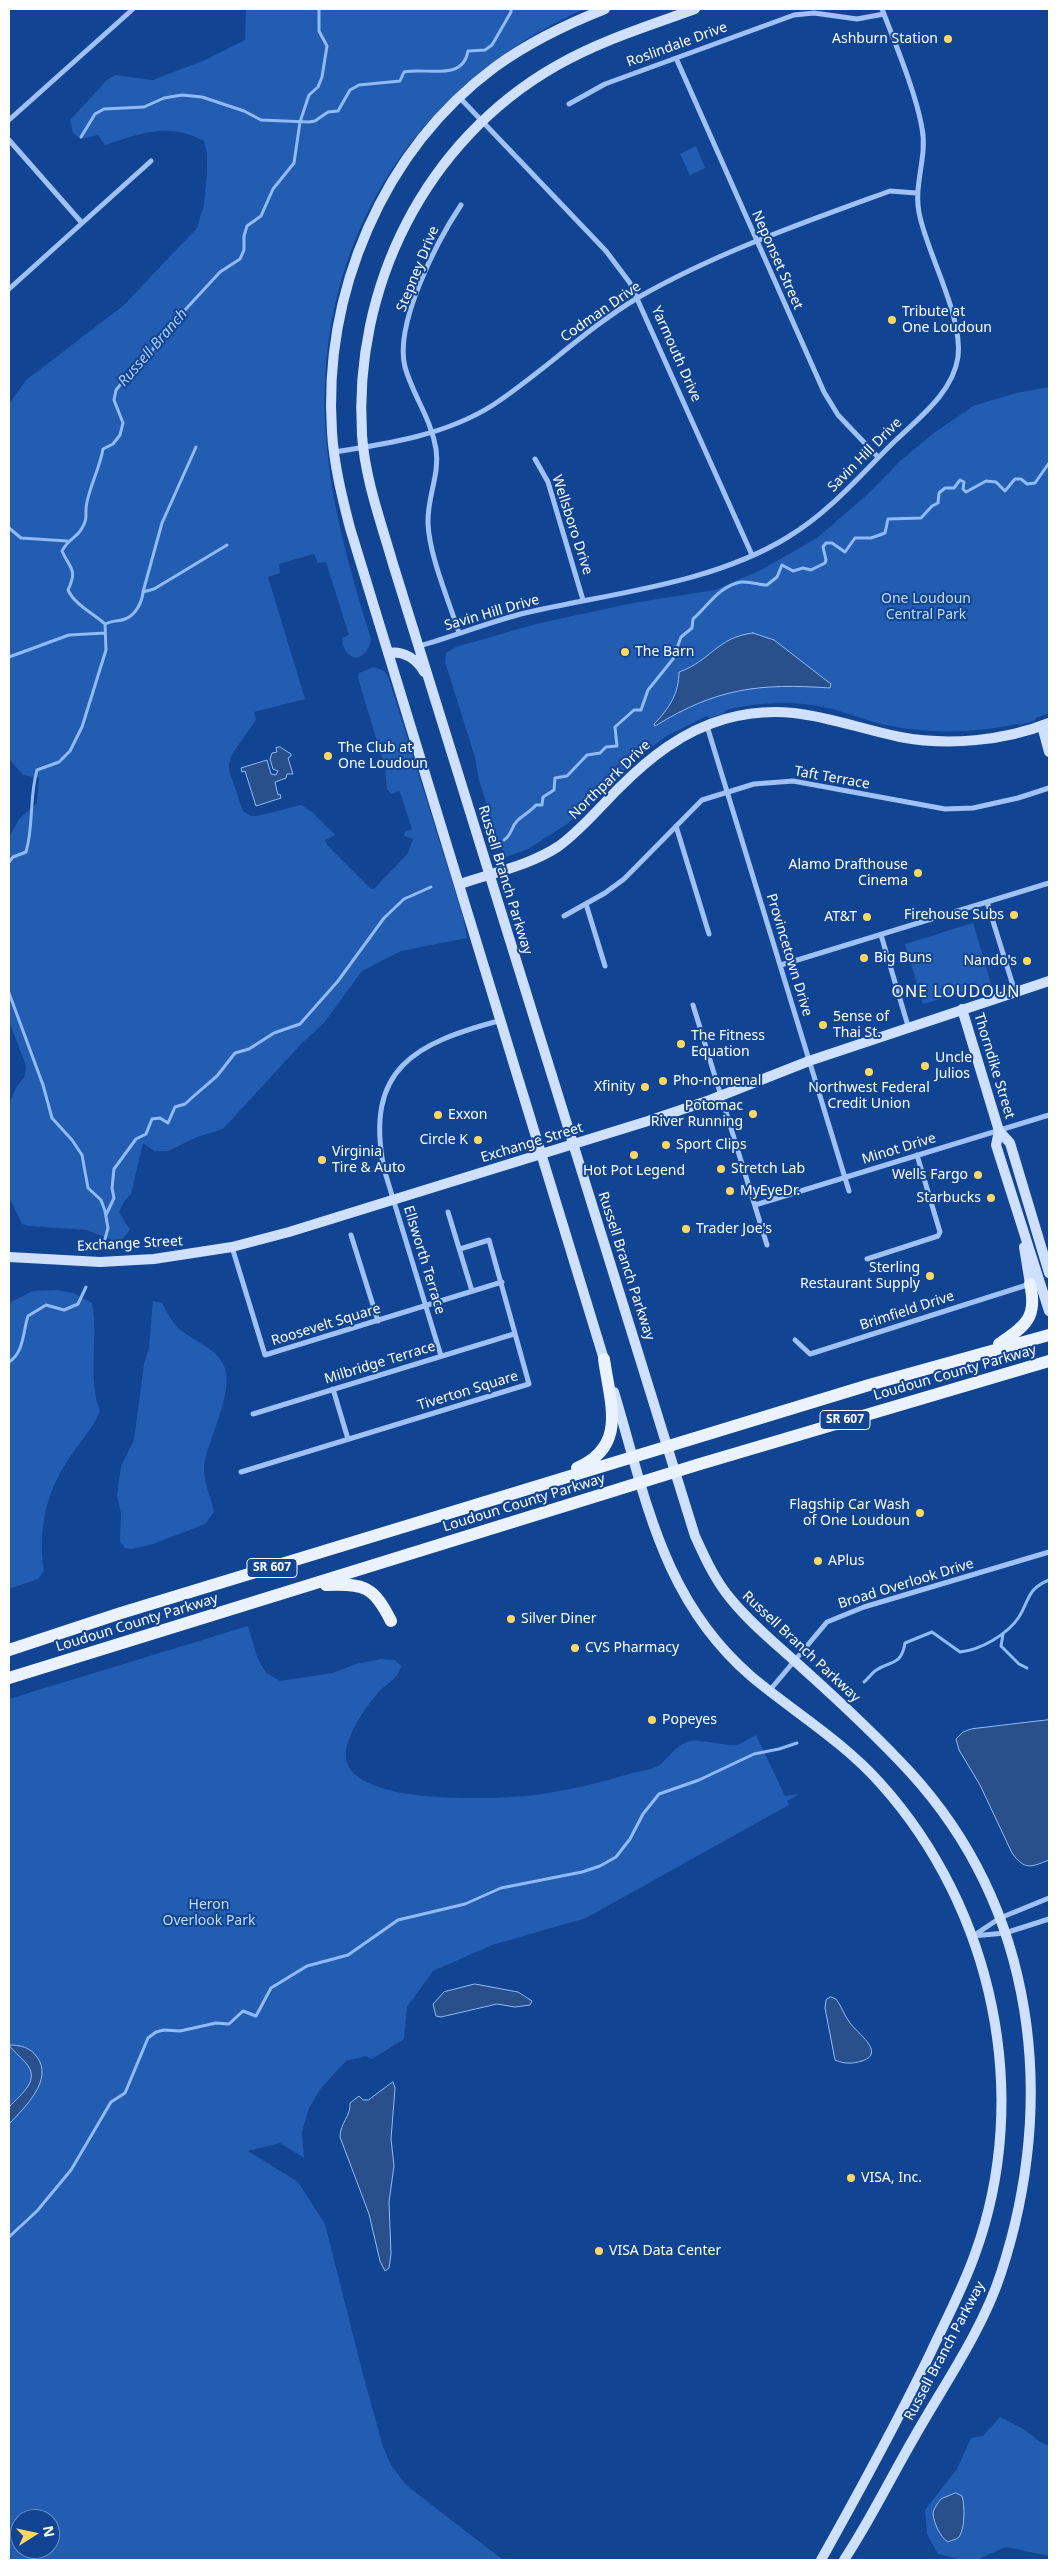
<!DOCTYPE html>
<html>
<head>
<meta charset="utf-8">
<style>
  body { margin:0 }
  #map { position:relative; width:1058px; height:2569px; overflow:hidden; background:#114493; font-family:"Noto Sans",sans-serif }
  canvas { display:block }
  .frame { position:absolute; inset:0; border:10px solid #fff; pointer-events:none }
  .north { position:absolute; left:10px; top:2509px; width:50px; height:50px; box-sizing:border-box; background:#114493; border:1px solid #708fbe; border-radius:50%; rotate:80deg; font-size:14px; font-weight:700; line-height:20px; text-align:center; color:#fff }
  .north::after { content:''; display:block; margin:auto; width:18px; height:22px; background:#ffd860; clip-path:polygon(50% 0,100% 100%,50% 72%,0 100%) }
</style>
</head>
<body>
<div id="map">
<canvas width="1058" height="2569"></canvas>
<div class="frame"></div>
<div class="north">N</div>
</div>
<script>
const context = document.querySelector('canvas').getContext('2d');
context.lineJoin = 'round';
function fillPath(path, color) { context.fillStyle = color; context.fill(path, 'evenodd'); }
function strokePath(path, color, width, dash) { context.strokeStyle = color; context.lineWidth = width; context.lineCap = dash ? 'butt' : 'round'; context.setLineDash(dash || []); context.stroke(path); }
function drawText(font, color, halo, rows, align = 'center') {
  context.font = font + ' "Noto Sans",sans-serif'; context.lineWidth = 4; context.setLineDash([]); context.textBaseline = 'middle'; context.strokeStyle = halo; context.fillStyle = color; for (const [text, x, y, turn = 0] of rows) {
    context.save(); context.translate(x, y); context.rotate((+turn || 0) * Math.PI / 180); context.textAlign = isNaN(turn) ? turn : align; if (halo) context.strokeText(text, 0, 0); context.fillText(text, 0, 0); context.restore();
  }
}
fillPath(new Path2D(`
  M246,9h338c-177,79 -276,245 -257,439 6,66 25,128 44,191 -1,10 -6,16 -15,19 -11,-3 -13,-11 -14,-20l7,-3 -23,-73 -8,1 -4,-9 -35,10 1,9 -12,4 37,122 -51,13 2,8 -24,34 -3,9v7l14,41 8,5h6l44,-11 11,7 23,23 -10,5 3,6 43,43h3l34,-36 5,-14 -9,-3 1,-4 7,-3 -11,-34 -2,-4 -7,3 -5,-5 -2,-21 -27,-90 1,-5 15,-6 10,4 4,5 75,241 4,21 -66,13 -39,20 -38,52 -22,20 -79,86 -26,8 -29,14h-14l-11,-8 -12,51 -6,6 -6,12 11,18 -8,9 -8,2 -27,-11 -58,-4 -7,-2 -13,-27v-93l8,-18 8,-10 1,-10 -17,-45v-183l10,-19 18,-16 2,-25 -16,-3 -14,-16v-355l17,-24 97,-74 74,-78 7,-24 3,-31v-20l-3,-12c-36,-19 -62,-8 -99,4l-7,-10 -17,4 -8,-6 -3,-13 37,-40 8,-5 38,5 52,-20 40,-20z
  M696,146l9,22 -15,7 -10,-21z
  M1049,387v326l-13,5 -2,3 -14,4 -3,-1c-42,9 -84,10 -126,2 -18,-3 -34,-10 -52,-15 -37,-11 -76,-10 -113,-1l-2,3 -14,5 -3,-2 -39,19 -27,20 -74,69 -39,25 -22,8 -9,-19 -18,-58 -4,-23 -30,-95 1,-9 10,-6 80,-23 97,-21 82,-13 46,-20 56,-32 52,-45 31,-32 34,-28 39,-27 43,-13z
  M973,923l18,61 -68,20 -18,-60z
  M57,1290l16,3 19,10c7,37 -5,73 8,109 -9,19 -23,33 -34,51 -21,33 -28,69 -22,108l-6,8 -29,10v-286l24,-12z
  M153,1301l9,2c5,9 10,19 17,26 14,11 36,19 44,35 13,22 -13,73 -18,96 -4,18 6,35 9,52l-9,12 -52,20 -21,5 -7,-1 -5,-7 1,-27 -4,-19 4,-29 13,-26 10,-76 5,-16z
  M248,1626l9,31 9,16 14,8 53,-8 23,-9 25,-5 14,1 6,6c-3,14 -15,17 -24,28 -12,14 -33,44 -31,64 5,49 155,41 190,37 33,-5 64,-12 96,-22 8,-2 19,-3 26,-7 10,-7 16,-19 29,-24 9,-4 36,4 48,3 7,-1 15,-7 21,-10l29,61 14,-2 -12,7 2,4 -203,113 -94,27 -59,26 -26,36 -3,32 -32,20 -7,-3 -19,5 -25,27 -12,20 -7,24 2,26 -24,-15 -32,8 50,31 27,42 39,154 19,69 8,18 15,20 97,75h-494v-861zM20,2519h30v30h-30z
  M1000,2417l25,13 15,12 9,4v110l-43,-9 -30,13h-13l-25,-6 -11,-20 -2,-24 32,-41 14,-31 12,-2z`), '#235db2');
const water = new Path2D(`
  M753,633l21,7 57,44 -1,4c-71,-5 -113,0 -175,38l-1,-2c15,-15 25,-31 25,-52 32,-11 38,-35 74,-39z
  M280,747l11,7v2l-3,2 5,16h-6l-1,4 -11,4 3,13 2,-1 1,4 -25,8 -11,-35 -3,1 -1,-4 26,-8 4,14 5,1 2,-4 -5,-2 -3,-10 2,-6 5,-1 -1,-4z
  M1049,1720v140c-18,7 -24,11 -37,-7l-32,-68 -21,-35 -3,-11 7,-7 8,-3z
  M475,1984l43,8 14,9 -2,4 -15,2 -18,-3 -56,13 -5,-1 -3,-12 11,-12z
  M831,1997l5,2c6,8 8,16 14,24 6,9 37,30 12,38 -10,3 -18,3 -27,-1l-10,-52 1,-8z
  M9,2045c11,0 21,2 28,12 17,23 -13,51 -28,67v-17c12,-13 33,-27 16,-45 -5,-6 -12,-11 -16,-17z
  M393,2082l2,6 -4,51 3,27 -5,36 2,52 -2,14 -4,3 -5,-10 -11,-47 -29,-77c0,-14 11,-21 10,-34l9,-7 4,4h5z
  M956,2493l6,3c3,10 3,33 -3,41 -3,3 -8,3 -11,5 -8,-5 -14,-19 -15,-28 0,-5 5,-11 8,-15z`);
fillPath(water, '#2a508b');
strokePath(water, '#90bbf6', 1);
strokePath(new Path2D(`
  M81,137l14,-23 9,-5 40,-2 20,-9 18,-3 20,2 42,14 17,9 48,2 6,-1 13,-9 10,-1 12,-21 9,-5 41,-4 4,-9c22,-5 59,10 64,-21l17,-1 7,-5 19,-33v-3
  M9,528l12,10 46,3
  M143,592l19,-69 34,-76
  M105,624c10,-5 13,-2 20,-5 11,-4 17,-17 18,-27l11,-3 73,-44
  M9,657l60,-22 36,-2
  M504,840c8,-5 7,-13 13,-19 6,-6 13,-9 19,-16h6l1,-8 11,-7 1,-12 12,-2 20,-21 13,-2 6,-6 11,-1 -2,-19 19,-17h7l7,-20 25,-31 8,-22 11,-9 1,-9c15,-13 26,-33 48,-37 9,-1 18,3 26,3l10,-8 5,-12 11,6 10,-3 8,2 14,-7 1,-3 -3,-13 3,-4h6l13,9 10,-14h16l14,-5 3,-14 33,-1 11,-12 6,-3 1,-10 6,-5h9l6,-8 4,2 -1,7 3,3 20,-11 10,1 9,9 10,-12h6l6,5 8,-1 14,-20
  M9,862l4,-5 13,-5c8,-27 3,-55 11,-82l22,-8 11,-11 12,-24 24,-77 -1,-26c-12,-11 -30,-19 -37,-34 10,-21 2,-21 -6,-39 7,-13 15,-13 20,-23 7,-11 2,-15 5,-26 4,-19 13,-35 16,-53l10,-5 7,-9 3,-12 -9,-23 2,-10 14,-17 20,-19 11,-18 59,-64 20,-13 4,-9v-14l3,-10 14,-10 12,-27 21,-26 6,-41 9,-27 9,-8 4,-10 5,-31 -8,-15v-22
  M9,993l34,92 9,33 20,22 10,15 6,33 13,12 4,11 3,17 -3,11
  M106,1215l8,-17 -2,-10 2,-19 22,-30 10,-5 6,-15 8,-1 8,5 7,-16 10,-3 10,-9 22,-19 18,-23 14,-4 25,-16 26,-9 38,-43 46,-63 20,-19 27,-12
  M9,1362c15,-9 14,-31 19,-46l18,-11 18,5 14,-6 8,-17
  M1003,1634l-2,12 18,18 8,4
  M864,1682c4,-3 7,-8 11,-11 15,-11 26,-4 30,-28l27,-11 28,20c20,-2 47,-17 59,-35 11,-18 8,-28 30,-37
  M9,2237l28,-26 34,-41 40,-68 14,-9 23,-55 8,-6 8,-2 16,1 36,-8 13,1 14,-13 13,5 15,-28 36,-22 41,-11 50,-35 67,-16 36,-16 81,-16 18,-6 16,-9 14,-18 13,-25 16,-20 40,-14 55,-26 25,-5 18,-6`), '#90bbf6', 3);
strokePath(new Path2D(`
  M676,58l148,334 14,23 40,42
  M460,98l146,153 24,32 122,272
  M569,104l36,-20 189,-69 20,-2 43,6 27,-5
  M9,120l124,-111
  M9,140l73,83
  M9,289l142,-128
  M334,452c53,-8 112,-17 159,-47 50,-33 94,-77 146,-108 79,-45 166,-75 251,-106l26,2
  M535,459l13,23 35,118
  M459,633c-10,-32 -30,-78 -31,-110 -1,-26 12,-48 8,-74 -5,-31 -23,-53 -31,-82 -11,-43 32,-126 56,-162
  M419,646c36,-10 70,-24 106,-33 86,-20 187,-29 263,-76 42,-25 74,-64 108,-97 24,-23 57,-48 62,-83 5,-40 -29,-100 -38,-140 -8,-31 8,-59 2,-89 -6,-35 -27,-85 -40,-119
  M707,726l142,465
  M676,826l33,108
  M987,902l28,90
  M586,904l19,62
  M564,916l41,-23 19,-14 78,-79 52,-16 39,-3 152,28 28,-1 45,-10 31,-10
  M881,935l27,91
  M781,965l268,-82
  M693,1005l74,240
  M755,1205l294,-90
  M448,1212l24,79
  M351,1235l27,86
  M232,1247l33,108 237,-73
  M867,1259l71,-23 2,-4 -23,-77
  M795,1340l15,14 220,-70
  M441,1356l-57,-187c-20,-101 31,-126 118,-149
  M333,1389l15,50
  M253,1414l261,-80
  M241,1472l288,-88 -40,-144 -29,9
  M770,1690l57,-68 37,-15 185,-55
  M973,1936l27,-18 49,-20
  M973,1936l32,-3 44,-14`), '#9fc1f3', 5);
strokePath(new Path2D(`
  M605,9c-38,15 -77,34 -110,58 -113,84 -172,226 -163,365 2,33 10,65 18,96l256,838
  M695,9c-47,17 -96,32 -139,57 -131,75 -203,221 -194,369 3,44 19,87 31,129l302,972c10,22 20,44 35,62 20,25 45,45 68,66 39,35 77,70 112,108 126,138 148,328 91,501 -18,56 -57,112 -86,163 -24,41 -45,85 -71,124
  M388,653c15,-3 29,6 36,19
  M1042,726l7,26
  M460,884c32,-11 71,-19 99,-38 23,-17 40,-38 60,-58 31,-31 64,-57 106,-69 67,-19 112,5 175,18 48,9 104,4 149,-14
  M962,1009l37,122 11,12 39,130
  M999,1131l-3,14 53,166
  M1024,1247l6,37
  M9,1257l91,5 54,-3 78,-12 57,-15 359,-111 62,-21 99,-39 240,-80
  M614,1392c32,106 48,208 138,285 42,35 92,65 129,107 112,125 152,311 94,470 -12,34 -29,66 -44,98 -34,71 -72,140 -110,208`), '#cee0fd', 10);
strokePath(new Path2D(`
  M999,1344c26,-18 39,-26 31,-60
  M577,1468c51,-22 33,-65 27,-109
  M326,1585c39,-2 48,2 65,36
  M9,1650l112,-37 748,-228 180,-50
  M9,1678l691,-214 349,-103`), '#eaf1ff', 12);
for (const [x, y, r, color] of [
  [948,39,5,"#ffd860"],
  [892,320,5,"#ffd860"],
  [625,652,5,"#ffd860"],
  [328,756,5,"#ffd860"],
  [918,873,5,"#ffd860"],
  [1014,915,5,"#ffd860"],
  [867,917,5,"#ffd860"],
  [864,958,5,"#ffd860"],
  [1027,961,5,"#ffd860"],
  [823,1025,5,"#ffd860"],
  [681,1044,5,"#ffd860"],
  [925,1066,5,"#ffd860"],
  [869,1072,5,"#ffd860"],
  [663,1081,5,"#ffd860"],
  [645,1087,5,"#ffd860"],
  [753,1114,5,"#ffd860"],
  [438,1115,5,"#ffd860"],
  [478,1140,5,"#ffd860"],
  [666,1145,5,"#ffd860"],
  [634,1155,5,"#ffd860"],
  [322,1160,5,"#ffd860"],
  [721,1169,5,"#ffd860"],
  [978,1175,5,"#ffd860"],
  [730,1191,5,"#ffd860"],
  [991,1198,5,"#ffd860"],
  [686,1229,5,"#ffd860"],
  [930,1276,5,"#ffd860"],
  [920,1513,5,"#ffd860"],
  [818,1561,5,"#ffd860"],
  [511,1619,5,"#ffd860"],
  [575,1648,5,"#ffd860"],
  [652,1720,5,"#ffd860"],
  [851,2178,5,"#ffd860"],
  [599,2251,5,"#ffd860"]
]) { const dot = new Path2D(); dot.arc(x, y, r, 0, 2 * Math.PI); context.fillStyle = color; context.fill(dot); strokePath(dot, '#114493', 2); }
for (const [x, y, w] of [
  [845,1420,50],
  [272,1568,50]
]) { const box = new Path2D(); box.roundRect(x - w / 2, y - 9.5, w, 19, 4); context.fillStyle = '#114493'; context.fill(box); strokePath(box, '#fff', 1); }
drawText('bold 12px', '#fff', null, [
  ["SR 607",845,1420],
  ["SR 607",272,1568]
]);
drawText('14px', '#fff', '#114493', [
  ["Ashburn Station",938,39,"right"],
  ["Tribute at",902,312],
  ["One Loudoun",902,328],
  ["The Barn",635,652],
  ["The Club at",338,748],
  ["One Loudoun",338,764],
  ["Alamo Drafthouse",908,865,"right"],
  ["Cinema",908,881,"right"],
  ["Firehouse Subs",1004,915,"right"],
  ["AT&T",857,917,"right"],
  ["Big Buns",874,958],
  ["Nando's",1017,961,"right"],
  ["5ense of",833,1017],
  ["Thai St.",833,1033],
  ["The Fitness",691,1036],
  ["Equation",691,1052],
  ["Uncle",935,1058],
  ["Julios",935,1074],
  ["Pho-nomenal",673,1081],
  ["Xfinity",635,1087,"right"],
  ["Northwest Federal",869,1088,"center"],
  ["Credit Union",869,1104,"center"],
  ["Potomac",743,1106,"right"],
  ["River Running",743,1122,"right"],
  ["Exxon",448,1115],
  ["Circle K",468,1140,"right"],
  ["Sport Clips",676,1145],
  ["Virginia",332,1152],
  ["Tire & Auto",332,1168],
  ["Stretch Lab",731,1169],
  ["Hot Pot Legend",634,1171,"center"],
  ["Wells Fargo",968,1175,"right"],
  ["MyEyeDr.",740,1191],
  ["Starbucks",981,1198,"right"],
  ["Trader Joe's",696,1229],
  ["Sterling",920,1268,"right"],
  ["Restaurant Supply",920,1284,"right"],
  ["Flagship Car Wash",910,1505,"right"],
  ["of One Loudoun",910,1521,"right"],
  ["APlus",828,1561],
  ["Silver Diner",521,1619],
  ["CVS Pharmacy",585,1648],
  ["Popeyes",662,1720],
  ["VISA, Inc.",861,2178],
  ["VISA Data Center",609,2251]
], 'left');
drawText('14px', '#fff', '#114493', [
  ["Roslindale Drive",677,45,-20],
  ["Neponset Street",777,260,66],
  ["Stepney Drive",418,269,-68],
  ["Codman Drive",601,312,-35],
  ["Yarmouth Drive",676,354,66],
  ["Savin Hill Drive",865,455,-45],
  ["Wellsboro Drive",572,525,72],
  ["Savin Hill Drive",492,613,-16],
  ["Taft Terrace",832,778,10],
  ["Northpark Drive",610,780,-44],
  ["Russell Branch Parkway",505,880,73],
  ["Provincetown Drive",789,955,73],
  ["Thorndike Street",994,1066,73],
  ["Exchange Street",532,1143,-17],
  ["Minot Drive",899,1149,-17],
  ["Exchange Street",130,1244,-3],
  ["Ellsworth Terrace",424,1260,73],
  ["Russell Branch Parkway",626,1266,72],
  ["Brimfield Drive",907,1311,-18],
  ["Roosevelt Square",326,1325,-17],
  ["Milbridge Terrace",380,1363,-17],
  ["Loudoun County Parkway",955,1373,-16],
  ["Tiverton Square",468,1391,-17],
  ["Loudoun County Parkway",524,1503,-17],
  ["Broad Overlook Drive",906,1584,-17],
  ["Loudoun County Parkway",137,1623,-17],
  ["Russell Branch Parkway",801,1647,43],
  ["Russell Branch Parkway",945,2351,-62]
]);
drawText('14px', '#c6ddfd', '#114493', [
  ["One Loudoun",926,599],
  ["Central Park",926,615],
  ["Heron",209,1905],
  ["Overlook Park",209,1921]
]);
drawText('italic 15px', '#abcbfa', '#114493', [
  ["Russell Branch",153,348,-49]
]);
context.letterSpacing = '1px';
drawText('16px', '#fff', '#114493', [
  ["ONE LOUDOUN",956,992]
]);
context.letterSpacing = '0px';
</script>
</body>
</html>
